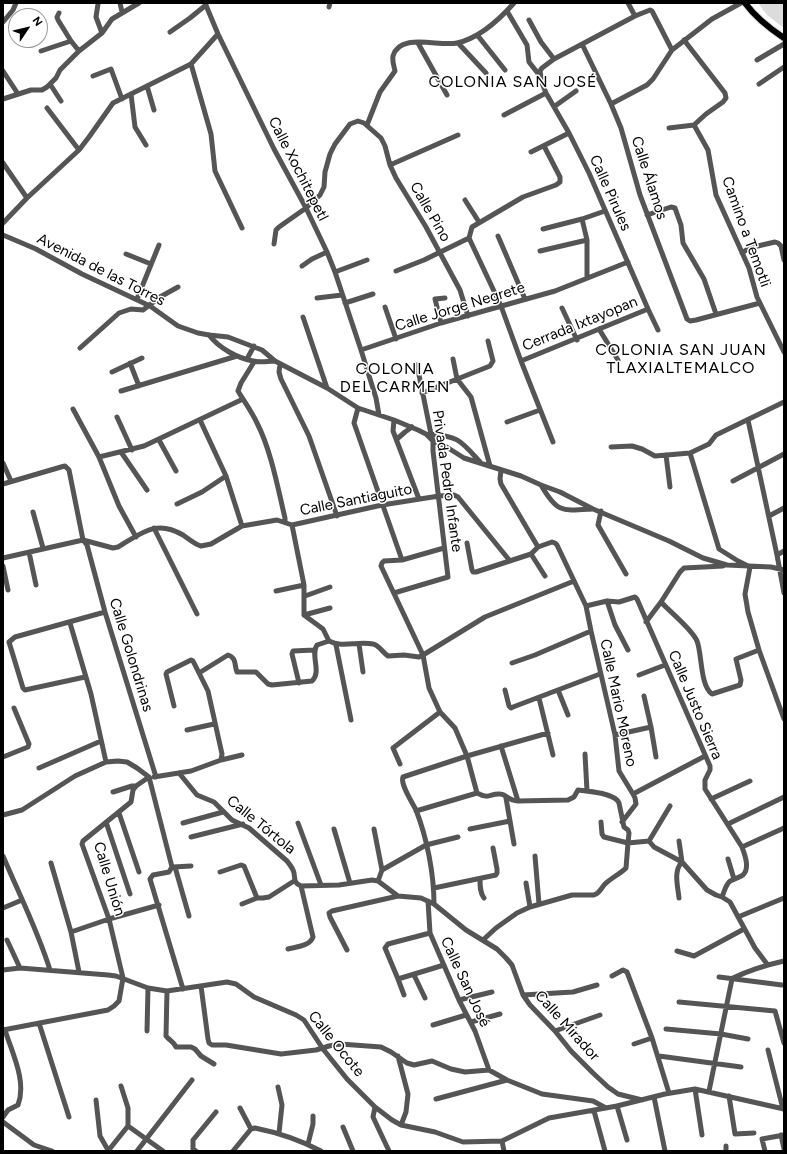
<!DOCTYPE html>
<html>
<head>
<meta charset="utf-8">
<style>
  body { margin:0 }
  #map { position:relative; width:787px; height:1154px; overflow:hidden; background:#fff; font-family:Figtree,sans-serif }
  canvas { display:block }
  .frame { position:absolute; inset:0; border:4px solid #000; pointer-events:none }
  .north { position:absolute; left:8px; top:8px; width:40px; height:40px; box-sizing:border-box; background:#fff; border:1px solid #999; border-radius:50%; rotate:55deg; font-size:11px; font-weight:700; line-height:16px; text-align:center; color:#000 }
  .north::after { content:''; display:block; margin:auto; width:14px; height:18px; background:#000; clip-path:polygon(50% 0,100% 100%,50% 72%,0 100%) }
</style>
</head>
<body>
<div id="map">
<canvas width="787" height="1154"></canvas>
<div class="frame"></div>
<div class="north">N</div>
</div>
<script>
const context = document.querySelector('canvas').getContext('2d');
context.lineJoin = 'round';
function fillPath(path, color) { context.fillStyle = color; context.fill(path, 'evenodd'); }
function strokePath(path, color, width, dash) { context.strokeStyle = color; context.lineWidth = width; context.lineCap = dash ? 'butt' : 'round'; context.setLineDash(dash || []); context.stroke(path); }
function drawText(font, color, halo, rows, align = 'center') {
  context.font = font + ' Figtree,sans-serif'; context.lineWidth = 3; context.setLineDash([]); context.textBaseline = 'middle'; context.strokeStyle = halo; context.fillStyle = color; for (const [text, x, y, turn = 0] of rows) {
    context.save(); context.translate(x, y); context.rotate((+turn || 0) * Math.PI / 180); context.textAlign = isNaN(turn) ? turn : align; if (halo) context.strokeText(text, 0, 0); context.fillText(text, 0, 0); context.restore();
  }
}
fillPath(new Path2D(`
  M758,3h26v25l-17,-13z`), '#dcdcdc');
const major = new Path2D(`
  M745,3c11,15 24,25 39,35`);
strokePath(major, '#dbdbdb', 8);
strokePath(new Path2D(`
  M120,3l2,9
  M205,3l13,31 56,115 32,59 21,44 8,20 26,78 15,48 3,17
  M628,3l7,13
  M98,4l-2,13 6,16
  M329,7l1,-4
  M507,11l20,34 2,17 11,14
  M59,13l-2,4 1,3 13,21
  M529,20l12,22 13,17
  M3,22l10,-12 3,-7
  M170,32l20,-14 16,-13
  M478,36l27,34
  M684,40l41,53 1,5 -3,4 -17,12 -12,11
  M418,43l29,52
  M458,43l28,30
  M582,44l29,60 10,24 19,67 47,124 3,2 6,-1 64,-17
  M41,51l30,-10 8,10
  M757,60l27,-16
  M191,64l20,70 4,37 27,57
  M3,71l15,23
  M93,76l18,-7 11,30
  M50,84l11,17
  M759,84l25,-17
  M147,86l7,24
  M131,94l4,33 11,18
  M3,99l28,-9h11l5,-3 9,-9 4,-8 19,-19 23,-18 10,-14 27,-16
  M611,104l36,-19 6,-6 19,-29 40,-31 29,-16
  M555,106l21,-15
  M47,108l32,42
  M504,115l42,-22
  M367,125l13,-33 15,-21c-1,-5 -3,-10 -2,-15 7,-24 46,-9 64,-13 23,-5 42,-23 57,-40
  M694,125l14,25 8,45 33,73 8,29 27,55
  M669,128l25,-3
  M531,152l38,-19
  M3,163l24,35
  M390,165l68,-30
  M465,200l14,22
  M647,215l24,-8 4,1 6,17 2,18 21,36 12,35
  M582,219l5,21v38
  M3,223l24,-25 52,-48 10,-13 24,-34 78,-39 27,-30
  M543,229l39,-10 23,-8
  M3,235l33,14 46,25 68,32 28,20 20,7 11,2 19,2 34,13 13,11 52,27 31,20 36,12 24,10 8,4 7,7 12,5 19,12 57,18 20,9 19,7 33,17 76,32 34,17 24,7 44,2 13,3
  M498,236l27,63
  M469,238l32,68 20,55 32,81
  M469,238l3,-11 51,-30 33,-12 4,-3v-5l-16,-31
  M274,244l2,-14 3,-3 27,-19 14,-13 4,-8 1,-15 5,-18 5,-10 15,-20 8,-3 6,2 17,15 4,8 5,19 6,13 30,49 34,63 8,26
  M540,251l47,-11
  M742,253l7,-5 26,-6 3,1 3,3 3,14
  M126,254l25,10
  M302,266l10,-7 15,-7
  M396,271l28,-11 45,-22
  M335,272l32,-12
  M317,298l25,-3
  M137,299l22,-54
  M345,303l28,-9
  M385,307l11,32
  M562,308l15,32
  M303,317l24,71
  M441,323l-6,-24 10,-1
  M599,329l19,31
  M658,330l-10,-21 -59,-136 -20,-40 -23,-40 -4,-10 -2,-12 2,-3 12,-9 81,-43 15,-6 2,1 20,39
  M209,335c10,13 28,23 44,26 7,2 15,0 22,0
  M80,348l39,-35 12,-4 12,1 17,-13 18,-10
  M361,350l80,-27 114,-32 73,-29
  M247,359l7,-13
  M453,359l4,20
  M521,361l127,-52
  M254,362l-13,21 -3,8c6,10 14,21 19,32 14,27 21,66 28,95v3
  M130,363l9,23
  M280,364l-1,8 2,7 28,57 28,80
  M112,372l30,-14
  M457,379l14,18 19,69
  M121,391l116,-35
  M422,393l68,-27 3,-5 -5,-20
  M358,408l-4,15 48,137
  M73,409l26,48 20,49 17,31
  M117,417l15,33
  M200,420l26,56 16,50
  M394,420l-1,11 26,68
  M748,420l29,135 7,38
  M507,422l33,-12
  M429,434c30,2 32,7 51,28
  M397,439l8,-7 7,-5
  M159,440l17,31
  M611,447l21,-1 10,3 13,7 35,-3 19,-9 7,-9 68,-33
  M121,452l26,38
  M690,453l29,96 19,12 12,6 -5,27 3,18 11,38 25,69
  M666,455l4,32
  M99,457l45,-11 99,-47
  M3,463l8,18
  M501,470l-1,9 1,5 37,63
  M733,481l51,-27
  M3,484l58,-17 4,-1 4,4 14,70 4,5 18,67 51,165
  M541,485c16,28 21,26 51,24
  M177,504l25,-12 24,-16
  M601,511l-3,14 28,49
  M33,512l10,36
  M769,516l15,-8
  M292,525l12,60v30l19,14 6,12
  M154,528l43,86
  M467,543l5,27 1,2h3l55,-18 7,-7 14,-5 3,1 2,2 29,61 5,25 24,104 4,36 14,23 2,4 1,6 -14,18
  M444,548l-42,12 -18,1 -2,2 -1,3 42,89 6,33 11,24 15,16 12,28 10,37
  M29,552l7,33
  M531,554l14,22
  M777,555l7,-4
  M3,558l80,-18 30,8 5,-1c24,-14 38,-28 65,-12 6,4 11,9 18,11l10,-2 31,-18 35,-6 15,5 90,-20 57,-9 15,-1 4,2 52,64
  M3,566l5,24
  M276,591l28,-6
  M394,593l54,-16 -15,-126v-10l-2,-7 -14,-69
  M305,596l25,-9
  M607,601l8,24 13,25
  M661,602c9,10 31,27 36,39 5,12 3,45 15,53l28,-9 1,-5 -5,-21 23,-9
  M586,606l21,-5 12,1 16,-5 2,2 73,167v4l-5,10v9l37,58c3,8 8,21 1,28 -4,3 -11,4 -14,7 -4,5 -5,10 -7,15
  M304,615l26,-7
  M646,622l15,-20 19,-30 4,-4 39,-2
  M70,623l21,71 15,68
  M329,641c13,7 29,0 44,3 6,1 10,9 15,12l16,-1 15,2 4,-2 62,-38 89,-36
  M359,644l4,28
  M336,645l15,75
  M512,663l23,-8 56,-24
  M199,673l29,-18c9,3 6,10 9,17h19l12,12 4,1 40,-4c10,-9 -2,-26 5,-36l12,-4
  M639,675l26,-10
  M85,677l-60,13 -2,-2 -14,-46 6,-5 90,-25
  M299,683l-7,-29 1,-3 21,-1
  M505,690l4,16 2,2 2,-1 87,-33
  M558,690l10,25
  M644,696l7,31 5,30
  M539,698l14,57
  M174,706l-8,-32 1,-2 24,-12 2,1 15,30 14,63 -1,6
  M187,730l27,-6
  M615,735l36,-8
  M501,746l17,55
  M585,754l2,37
  M3,757l25,-10 1,-3 -15,-36
  M400,764l-7,-16 47,-36
  M39,768l62,-27
  M179,773l18,22 17,7 18,18 17,8 38,33c3,4 6,7 7,12 1,7 0,10 7,13l38,-1 33,-5 6,1 20,15
  M149,777l23,90 -3,5 -16,3 -3,4 33,110
  M154,777l37,-6 30,-11 21,-5
  M113,792l19,-6h4l13,-9
  M633,794l72,-38
  M506,798l8,46
  M711,799l39,-18
  M416,811l61,-18c13,7 13,0 23,1 6,0 8,7 18,7l50,-1 6,-3 4,-7c10,1 37,3 41,13l5,24 4,3 1,3 -1,10 21,-2 5,6 28,15 25,28 9,5 6,2 8,5 25,46 12,16
  M119,813l20,59
  M3,815l19,-5 53,-34 31,-14 12,-1 9,1 10,6 12,9
  M106,822l24,72
  M183,823l40,-11
  M298,823l23,62
  M728,824l56,-27
  M334,829l16,54
  M374,829l8,41
  M470,829l40,-8
  M191,837l52,-13
  M649,841l21,-35
  M679,841l3,21c-9,9 -4,25 -3,36
  M742,847l42,-19
  M3,856c16,38 35,75 47,114
  M535,856l4,48
  M728,859l6,20
  M51,863l20,69 8,40
  M173,867l18,-1
  M175,867l14,49
  M220,872l21,-7 3,1 13,32
  M480,879c0,7 0,14 4,19
  M378,881l4,-11 44,-25 32,-8
  M526,883l4,24
  M434,888l62,-13 1,-2v-4l-4,-21
  M428,901l2,32 29,67 16,31 14,39
  M242,904l15,-6h6l6,-1 25,-16
  M434,904c0,-30 -7,-66 -18,-94 -4,-8 -16,-26 -13,-33l64,-21 81,-23
  M3,908l19,-8
  M738,917l46,-19
  M71,932l38,-13 50,-14
  M430,933l-42,11 -3,4 13,31 46,-14
  M7,940l13,28
  M483,940l13,-12 21,-15 13,-6 42,-12h22c6,-2 7,-7 11,-11 6,-6 15,-10 21,-16l2,-25 -24,-6 -2,-3 -1,-12
  M288,949c8,-2 22,-3 25,-12l-12,-51
  M347,950l-17,-33 -1,-4 3,-2 66,-15 23,2 13,6 32,26 31,19 9,9 6,7 11,30 7,10 25,26 16,20 22,22 15,14 10,7 24,6
  M677,951l17,5 50,-27
  M3,970l17,-2 88,7 8,1 32,12 19,3 60,-9 9,2 18,13 42,18 8,5 19,29 24,30 28,28 17,13 9,5 34,7 28,10 39,-1 47,-23 68,-12 48,-12 30,-5 89,20
  M414,975l11,23
  M612,976l11,-6 4,2 25,66 17,55
  M719,977l63,8
  M733,978c17,-8 33,-13 51,-17
  M398,979l6,16
  M201,986l7,53 1,4 3,2h14l55,9 35,-4 13,-4 11,-2 41,3 10,5 16,11 7,2 18,-4 19,8 14,3 24,-2 18,10 35,14 51,7 13,7
  M167,991l-1,45c3,4 8,6 10,11h15l4,2 6,7 13,8
  M523,995l50,-3 24,-7
  M459,1000l33,-8
  M679,1002l96,9 9,32
  M471,1022l29,-8
  M39,1023l30,94
  M433,1025l33,-10
  M666,1029l55,5 27,5
  M3,1030l105,-20 6,-4 5,-5 4,-23 -14,-59 -27,-75 1,-3 48,-39 2,-12 3,-4
  M147,1031l1,-43
  M555,1031l45,-16
  M634,1044l18,-6
  M768,1050l15,59
  M398,1056l10,38 -2,18 -5,13
  M659,1056l82,11
  M121,1086l7,22v18
  M278,1087l4,18 -3,28
  M695,1089l7,46
  M709,1091l23,-112
  M729,1096l6,38 19,-1
  M654,1097l11,54
  M436,1099l71,-19
  M96,1100l4,36 8,14
  M617,1106l10,34
  M375,1107l-2,10 16,34
  M240,1108l11,21
  M594,1111l11,40
  M3,1117l5,-7 10,-5c9,-24 -6,-52 -13,-75
  M3,1122l31,23 18,6
  M128,1126l35,25
  M343,1127l10,24
  M781,1135l3,14
  M502,1141l2,10
  M308,1144l5,-20v-8
  M726,1146v5
  M108,1151l20,-25
  M137,1151l55,-71
  M196,1151l-3,-2v-9l23,-28
  M233,1151l18,-22 4,-1c25,5 43,11 66,23
  M765,1151l-3,-12 22,-4`), '#555', 5);
strokePath(major, '#000', 6);
drawText('15px', '#000', '#fff', [
  ["Calle Xochitepetl",298,169,63],
  ["Calle Álamos",649,178,72],
  ["Calle Pirules",610,193,66],
  ["Calle Pino",430,212,60],
  ["Camino a Temotli",746,232,70],
  ["Avenida de las Torres",101,270,27],
  ["Calle Jorge Negrete",460,307,-17],
  ["Cerrada Ixtayopan",580,324,-22],
  ["Privada Pedro Infante",447,481,82],
  ["Calle Santiaguito",356,500,-11],
  ["Calle Golondrinas",131,655,73],
  ["Calle Mario Moreno",618,703,78],
  ["Calle Justo Sierra",695,705,67],
  ["Calle Tórtola",261,825,39],
  ["Calle Unión",109,879,73],
  ["Calle San José",465,982,65],
  ["Calle Mirador",567,1026,48],
  ["Calle Ocote",336,1044,51]
]);
context.letterSpacing = '1px';
drawText('16px', '#000', '#fff', [
  ["COLONIA SAN JOSÉ",513,82],
  ["COLONIA SAN JUAN",681,350],
  ["TLAXIALTEMALCO",681,368],
  ["COLONIA",395,369],
  ["DEL CARMEN",395,387]
]);
context.letterSpacing = '0px';
</script>
</body>
</html>
